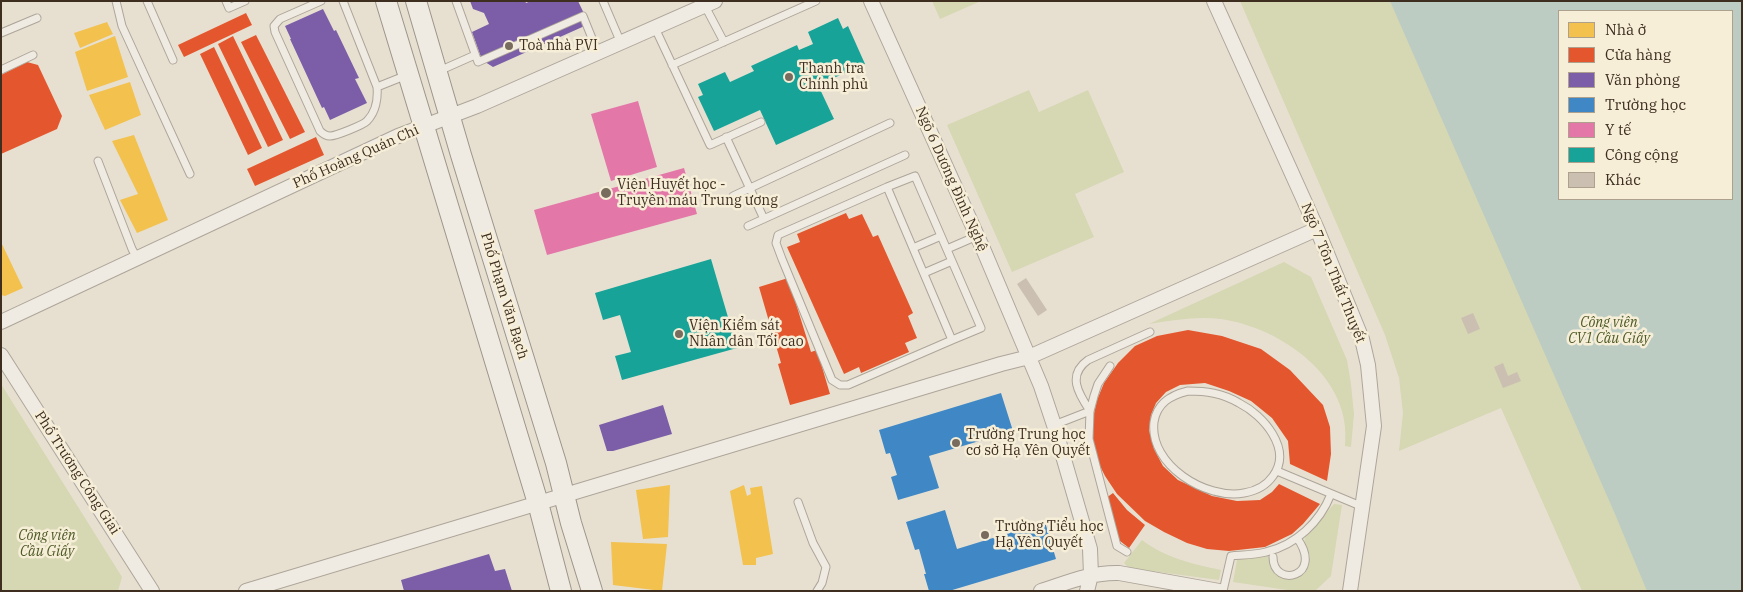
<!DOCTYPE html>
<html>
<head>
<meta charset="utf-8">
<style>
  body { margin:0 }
  #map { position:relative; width:1743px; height:592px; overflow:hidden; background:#e7e0d1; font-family:"IBM Plex Serif",serif }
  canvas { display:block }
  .frame { position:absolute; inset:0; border:2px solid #3d2e20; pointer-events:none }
  .legend { position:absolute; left:1558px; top:10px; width:175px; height:190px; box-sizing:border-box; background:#f7eed8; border:1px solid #ada18e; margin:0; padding:6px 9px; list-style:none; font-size:15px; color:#3d2e20 }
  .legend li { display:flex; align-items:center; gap:10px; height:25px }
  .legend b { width:25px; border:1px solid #ada18e }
</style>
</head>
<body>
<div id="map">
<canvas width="1743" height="592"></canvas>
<div class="frame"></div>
<ul class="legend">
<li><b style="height:14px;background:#f2c14e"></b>Nhà ở</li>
<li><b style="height:14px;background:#e4572e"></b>Cửa hàng</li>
<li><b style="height:14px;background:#7b5ea7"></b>Văn phòng</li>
<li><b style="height:14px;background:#3f88c5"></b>Trường học</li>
<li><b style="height:14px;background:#e377a8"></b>Y tế</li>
<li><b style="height:14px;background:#17a398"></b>Công cộng</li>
<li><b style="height:14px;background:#cbbfb2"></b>Khác</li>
</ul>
</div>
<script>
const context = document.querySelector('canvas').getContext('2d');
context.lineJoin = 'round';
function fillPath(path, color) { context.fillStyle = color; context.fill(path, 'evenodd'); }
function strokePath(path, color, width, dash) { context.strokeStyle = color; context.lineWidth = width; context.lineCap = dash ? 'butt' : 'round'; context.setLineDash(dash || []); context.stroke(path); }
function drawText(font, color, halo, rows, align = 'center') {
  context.font = font + ' "IBM Plex Serif",serif'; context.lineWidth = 5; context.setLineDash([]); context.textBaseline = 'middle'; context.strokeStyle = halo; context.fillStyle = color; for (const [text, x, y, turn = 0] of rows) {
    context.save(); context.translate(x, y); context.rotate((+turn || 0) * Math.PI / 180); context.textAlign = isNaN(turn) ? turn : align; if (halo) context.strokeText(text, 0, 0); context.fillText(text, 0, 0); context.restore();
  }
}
fillPath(new Path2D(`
  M932,1h49l-41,18z
  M1240,1h502v590h-160l-81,-183 -102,43 4,-38 -4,-35 -14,-43zM1559,11h173v188h-173z
  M1029,90l10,22 49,-22 36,82 -49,22 19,43 -82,35 -65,-147z
  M1284,262l27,15 36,83 4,24 3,30 -3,33 -6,-1c8,-68 -63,-118 -124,-127 -24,-3 -48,1 -72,5z
  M1,384l121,193 -4,14h-117z
  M1334,504l8,1 -11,71 -16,15h-21l-61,-9 4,-22 29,-4 3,1 3,14c10,9 22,9 33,2 12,-22 -3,-21 0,-36z
  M1142,540c24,18 50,24 79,30l-2,10 -90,-12 -5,-5z`), '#d6d7b3');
fillPath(new Path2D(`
  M1390,1h352v590h-95l-32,-77zM1559,11h173v188h-173z`), '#bcccc2');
fillPath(new Path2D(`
  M107,22l6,12 -33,14 -6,-15z
  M115,36l13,41 -41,14 -12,-39z
  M130,82l11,33 -36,15 -16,-35z
  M134,135l34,85 -31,13 -17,-33 18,-6 -26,-53z
  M1,242l22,46 -18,8 -4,-1z
  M670,485l-2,52 -25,2 -7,-49z
  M744,485l3,11 4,-2 -1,-6 12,-2 11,68 -17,4v7h-13l-13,-74z
  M611,542l56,2 -5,47 -49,-6z`), '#f2c14e');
fillPath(new Path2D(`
  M246,13l6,12 -68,32 -6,-12z
  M256,35l49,97 -15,7 -49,-97z
  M233,36l50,104 -15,7 -50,-103z
  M214,47l48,101 -14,7 -48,-101z
  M27,62l11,3 24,51 -5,13 -56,25v-79z
  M316,137l8,18 -69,31 -8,-17z
  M846,213l3,6 13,-5 11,23 5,-2 35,78 -5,3 9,22 -12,5 4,9 -48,21 -2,-6 -15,7 -57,-127 13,-5 -3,-8z
  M788,278l23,74 6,-2 13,44 -40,11 -12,-41 3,-1 -22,-76z
  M1188,330l34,6 39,13 29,21 33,35 7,22 1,27 -4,27 -37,-17 -2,-23 -16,-23 -21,-17 -22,-10 -24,-8 -25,2 -14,7 -10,11 -5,12 -2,15 5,19 9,17 15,14 34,16 25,5 23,-1 12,-8 7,-8 41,20 -17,20 -11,10 -27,13 -36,4 -22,-2 -20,-6 -23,-11 -19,-11 -28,-27 -12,-18 -10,-20 -3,-17 1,-21 4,-18 7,-17 14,-20 17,-17 22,-10z
  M1113,493l14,17 18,15 -16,23 -9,-7 -14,-43z`), '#e4572e');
fillPath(new Path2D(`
  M470,1h55l1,2 5,-2h47l11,23 -96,43 -11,-7 -10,-28 17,-8 -5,-11 -11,-4z
  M323,9l11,22 2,-1 23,48 -4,1 12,24 -37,17 -6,-13 -2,1 -32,-69h1l-6,-13z
  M663,405l9,29 -59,17h-6l-8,-26z
  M489,554l6,17 10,-2 7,22h-108l-3,-11z`), '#7b5ea7');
fillPath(new Path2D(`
  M1001,393l12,38 -84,25 10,32 -41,12 -7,-23 6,-2 -7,-22 -4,1 -7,-24z
  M945,510l12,39 88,-27 11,37 -107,32h-20l-5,-17h2l-7,-25 -4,1 -9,-28z`), '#3f88c5');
fillPath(new Path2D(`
  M638,101l19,66 -46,14 -20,-67z
  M684,168l13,46 -150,41 -13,-45z`), '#e377a8');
fillPath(new Path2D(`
  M838,18l5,11 5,-3 17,38 -47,21 16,34 -58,26 -16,-35 -46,21 -16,-34 5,-2 -5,-11 27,-12 5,10 24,-11 -3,-5 46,-21 2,5 14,-6 -5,-12z
  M711,259l26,89 -115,32 -7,-24 16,-4 -11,-37 -17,5 -8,-27z`), '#17a398');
fillPath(new Path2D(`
  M1026,278l21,32 -9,6 -21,-32z
  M1473,313l7,16 -12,5 -7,-16z
  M1503,363l5,13 9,-4 4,9 -18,7 -9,-21z`), '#cbbfb2');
const lane = new Path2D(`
  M116,1l6,25 11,24 57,124
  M147,1l26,59
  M226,1l3,7 16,-7
  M321,1l-41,18 -6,7 1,6 45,99c3,3 6,5 10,5 6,0 33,-11 37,-15 9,-9 11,-23 10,-34l-34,-86
  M456,1l22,61 105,-46 15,37
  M603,1l18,42
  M705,6l19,36
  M655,28l55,117 51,-23
  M1,33l36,-15
  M672,65l144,-64
  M1,70l32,-15
  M439,71l36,-16
  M377,87l30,-12
  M726,137l38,82
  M98,161l34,88 5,9
  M887,187l65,153 -104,45h-8l-8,-5 -50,-121 -6,-16 2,-8z
  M887,187l28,-11 66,152 -29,12
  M733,196l157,-73
  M748,226l157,-71
  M913,248l28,-12
  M947,249l30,-13
  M924,273l28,-12
  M1110,366l-12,18 -4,12 -4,15 -1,28 28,107 10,6
  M1188,391c18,0 34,2 51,12 24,12 54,46 34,73 -7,10 -17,15 -29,17 -38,7 -95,-28 -90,-71 3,-19 17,-27 34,-31z
  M1054,425l36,-14c-12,-18 -23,-36 -2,-51l62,-28
  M1277,471l86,36
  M798,502l15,41 13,24 -4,16 -5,8
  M1273,557c0,32 52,20 24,-19
  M1223,591l8,-35c11,-1 24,-1 35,-4 30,-7 54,-30 65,-58`);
const street = new Path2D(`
  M871,1l113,250 57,135 13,39 36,124 1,26 -4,16
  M1214,1l103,228 45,110 6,26 6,61 -24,165
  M1,322l397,-186 79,-30 238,-105
  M1,355l151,236
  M246,591l755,-227 28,-7 288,-128
  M1041,591c25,-8 50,-19 78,-18l100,18`);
const secondary = new Path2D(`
  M386,1l152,502 23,88
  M416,1l45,154 95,308 15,60 21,68`);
strokePath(lane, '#ada599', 9);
strokePath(street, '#ada599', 16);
strokePath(secondary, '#9c958a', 22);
strokePath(lane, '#efebe3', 7);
strokePath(street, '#efebe3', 14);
strokePath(secondary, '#efebe3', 20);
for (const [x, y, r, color] of [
  [509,46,5,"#786c5e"],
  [789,77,5,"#786c5e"],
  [606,193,6,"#786c5e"],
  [679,334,5,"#786c5e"],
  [956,443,5,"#786c5e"],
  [985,535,5,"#786c5e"]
]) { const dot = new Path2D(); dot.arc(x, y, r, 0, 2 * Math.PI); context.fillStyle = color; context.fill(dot); strokePath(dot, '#f7eed8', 2); }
drawText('14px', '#3d2e20', '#f7eed8', [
  ["Toà nhà PVI",519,46],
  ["Thanh tra",799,69],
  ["Chính phủ",799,85],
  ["Viện Huyết học -",617,185],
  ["Truyền máu Trung ương",617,201],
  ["Viện Kiểm sát",689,326],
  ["Nhân dân Tối cao",689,342],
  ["Trường Trung học",966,435],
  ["cơ sở Hạ Yên Quyết",966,451],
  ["Trường Tiểu học",995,527],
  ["Hạ Yên Quyết",995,543]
], 'left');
drawText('14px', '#3d2e20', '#f7eed8', [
  ["Phố Hoàng Quán Chi",356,157,-24],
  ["Ngõ 6 Dương Đình Nghệ",951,179,66],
  ["Ngõ 7 Tôn Thất Thuyết",1333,273,68],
  ["Phố Phạm Văn Bạch",504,296,73],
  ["Phố Trương Công Giai",77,473,57]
]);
drawText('italic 14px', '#4d5a26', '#f7eed8', [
  ["Công viên",1609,323],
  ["CV1 Cầu Giấy",1609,339],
  ["Công viên",47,536],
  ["Cầu Giấy",47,552]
]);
</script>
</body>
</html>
